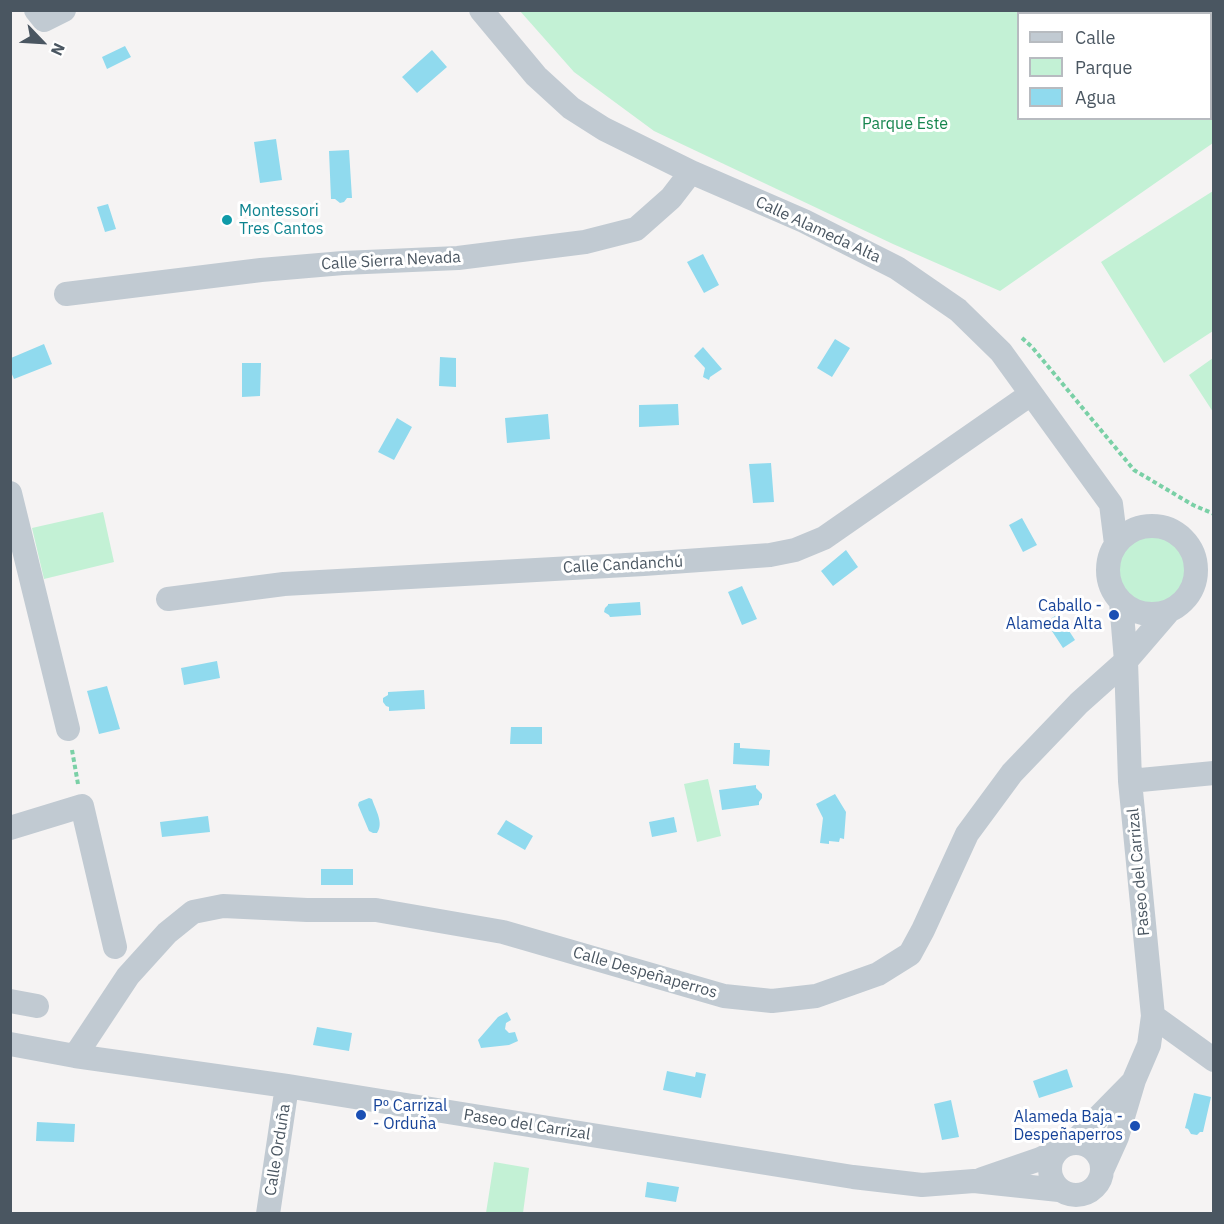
<!DOCTYPE html>
<html>
<head>
<meta charset="utf-8">
<style>
  body { margin:0 }
  #map { position:relative; width:1224px; height:1224px; overflow:hidden; background:#f5f3f3; font-family:"IBM Plex Sans",sans-serif }
  canvas { display:block }
  .frame { position:absolute; inset:0; border:12px solid #4a5661; pointer-events:none }
  .legend { position:absolute; left:1017px; top:12px; width:195px; height:108px; box-sizing:border-box; background:#fff; border:2px solid #b7bbc0; margin:0; padding:8px 10px; list-style:none; font-size:18px; color:#4a5661 }
  .legend li { display:flex; align-items:center; gap:12px; height:30px }
  .legend b { width:30px; border:2px solid #b7bbc0 }
  .north { position:absolute; left:12px; top:12px; width:60px; height:60px; -webkit-text-stroke:4px #fff; paint-order:stroke; rotate:115deg; font-size:16px; font-weight:700; line-height:24px; text-align:center; color:#4a5661 }
  .north::after { content:''; display:block; margin:auto; width:21px; height:27px; background:#4a5661; clip-path:polygon(50% 0,100% 100%,50% 72%,0 100%) }
</style>
</head>
<body>
<div id="map">
<canvas width="1224" height="1224"></canvas>
<div class="frame"></div>
<ul class="legend">
<li><b style="height:8px;background:#c1cad2"></b>Calle</li>
<li><b style="height:16px;background:#c3f1d5"></b>Parque</li>
<li><b style="height:16px;background:#90daee"></b>Agua</li>
</ul>
<div class="north">N</div>
</div>
<script>
const context = document.querySelector('canvas').getContext('2d');
context.lineJoin = 'round';
function fillPath(path, color) { context.fillStyle = color; context.fill(path, 'evenodd'); }
function strokePath(path, color, width, dash) { context.strokeStyle = color; context.lineWidth = width; context.lineCap = dash ? 'butt' : 'round'; context.setLineDash(dash || []); context.stroke(path); }
function drawText(font, color, halo, rows, align = 'center') {
  context.font = font + ' "IBM Plex Sans",sans-serif'; context.lineWidth = 6; context.setLineDash([]); context.textBaseline = 'middle'; context.strokeStyle = halo; context.fillStyle = color; for (const [text, x, y, turn = 0] of rows) {
    context.save(); context.translate(x, y); context.rotate((+turn || 0) * Math.PI / 180); context.textAlign = isNaN(turn) ? turn : align; if (halo) context.strokeText(text, 0, 0); context.fillText(text, 0, 0); context.restore();
  }
}
fillPath(new Path2D(`
  M520,11h693v132l-213,148 -107,-47 -239,-113 -80,-59zM1018,14h192v104h-192z
  M1213,191v140l-49,32 -63,-101z
  M1213,358v54l-24,-37z
  M103,512l11,50 -70,17 -12,-51z
  M1118 570a35 35 0 1 1 70 0a35 35 0 1 1-70 0Z
  M708,779l13,57 -24,6 -13,-58z
  M494,1162l35,6 -6,45h-37z`), '#c3f1d5');
fillPath(new Path2D(`
  M125,46l6,11 -24,12 -5,-12z
  M432,50l15,17 -30,26 -15,-16z
  M276,139l6,41 -22,3 -6,-41z
  M349,150l3,48h-5l-3,4 -4,1 -5,-4h-4l-2,-48z
  M108,204l8,25 -11,3 -8,-25z
  M703,254l16,31 -15,8 -17,-31z
  M835,339l15,9 -18,29 -15,-9z
  M44,344l8,20 -38,15 -3,-7v-14z
  M703,347l19,22 -12,8 -1,3 -6,-3 2,-9 -11,-12z
  M440,357l16,1v29l-17,-1z
  M242,363h19l-1,33 -18,1z
  M678,404l1,21 -40,2v-22z
  M548,414l2,25 -43,4 -2,-25z
  M397,418l15,9 -18,33 -16,-8z
  M771,463l3,39 -21,1 -4,-39z
  M1022,518l15,27 -14,7 -14,-27z
  M846,550l12,17 -25,19 -12,-15z
  M742,586l15,33 -15,6 -14,-33z
  M640,602l1,13 -31,2 -1,-2 -5,-3 1,-4 3,-3v-1z
  M1058,614l17,26 -12,8 -17,-26z
  M217,661l3,17 -36,7 -3,-17z
  M107,686l13,43 -21,5 -12,-43z
  M424,690l1,19 -36,2v-4l-3,-1 -3,-4v-4l5,-3v-3z
  M511,727h31v17h-32z
  M734,743h6v5l30,2 -1,16 -36,-2z
  M756,785v3l6,6v4l-3,4v3l-37,5 -3,-20z
  M835,794l11,18 -2,27 -4,-1 -1,4 -10,-1v3l-9,-1 3,-25 -7,-14z
  M369,798l3,1c4,12 12,24 5,34h-4l-4,-2 -11,-26 1,-3z
  M208,816l2,16 -48,5 -2,-15z
  M674,817l3,15 -25,5 -3,-15z
  M506,820l27,16 -8,14 -28,-16z
  M321,869h32v16h-32z
  M507,1012l4,8 -5,3 -1,6 4,4 6,-1 3,9 -9,4 -28,3 -3,-8 20,-23z
  M317,1027l35,6 -3,18 -36,-6z
  M1067,1069l6,18 -34,11 -6,-17z
  M667,1071l28,6 1,-5 10,2 -5,24 -38,-8z
  M1194,1093l17,4 -8,35h-3l-3,3 -6,-1 -3,-5 -3,-1z
  M951,1100l8,37 -17,3 -8,-36z
  M37,1122l38,2 -1,18 -38,-1z
  M647,1182l32,5 -3,15 -31,-5z`), '#90daee');
strokePath(new Path2D(`
  M1022,338l10,9 102,123 59,35 21,9
  M72,750l6,34`), '#7ad0a6', 4, [4.5, 3]);
strokePath(new Path2D(`
  M36,10l8,10 20,-10
  M481,10l55,66 35,32 33,21 87,43 113,49 93,47 61,42 43,42 110,152 5,40
  M66,294l195,-24 82,-7 115,-5 127,-16 51,-13 35,-31 20,-26
  M10,493l58,236
  M1108 570a44 44 0 1 1 88 0a44 44 0 1 1-88 0Z
  M168,599l116,-15 360,-20 126,-9 25,-5 29,-12 207,-144
  M1130,781l84,-8
  M10,828l72,-22 33,141
  M10,1001l27,5
  M1153,1016l61,44
  M10,1044l65,12 212,30 566,91 69,8 52,-4 85,9
  M75,1056l53,-80 39,-43 26,-21 30,-6 84,4h69l127,22 221,64 48,5 44,-5 62,-22 32,-20 13,-24 44,-96 45,-61 67,-70 47,-42 43,-50
  M1050 1169a26 26 0 1 1 52 0a26 26 0 1 1-52 0Z
  M1073,1143l60,-61
  M1103,1168l14,-31 17,-57 15,-35 4,-29 -23,-235 -4,-120 -5,-59
  M982,1179l58,-20 17,-8
  M268,1214l19,-128`), '#c1cad2', 24);
for (const [x, y, r, color] of [
  [227,220,6,"#0f9aa8"],
  [1114,615,6,"#1a4fb4"],
  [361,1115,6,"#1a4fb4"],
  [1135,1126,6,"#1a4fb4"]
]) { const dot = new Path2D(); dot.arc(x, y, r, 0, 2 * Math.PI); context.fillStyle = color; context.fill(dot); strokePath(dot, '#fff', 2); }
drawText('16px', '#17864f', '#fff', [
  ["Parque Este",905,124]
]);
drawText('16px', '#0d838f', '#fff', [
  ["Montessori",239,211],
  ["Tres Cantos",239,229]
], 'left');
drawText('16px', '#4a5661', '#fff', [
  ["Calle Alameda Alta",818,230,25],
  ["Calle Sierra Nevada",391,261,-3],
  ["Calle Candanchú",623,565,-3],
  ["Paseo del Carrizal",1139,872,-95],
  ["Calle Despeñaperros",645,973,16],
  ["Paseo del Carrizal",527,1125,9],
  ["Calle Orduña",278,1150,-81]
]);
drawText('16px', '#164399', '#fff', [
  ["Caballo -",1102,606],
  ["Alameda Alta",1102,624],
  ["Pº Carrizal",373,1106,"left"],
  ["- Orduña",373,1124,"left"],
  ["Alameda Baja -",1123,1117],
  ["Despeñaperros",1123,1135]
], 'right');
</script>
</body>
</html>
